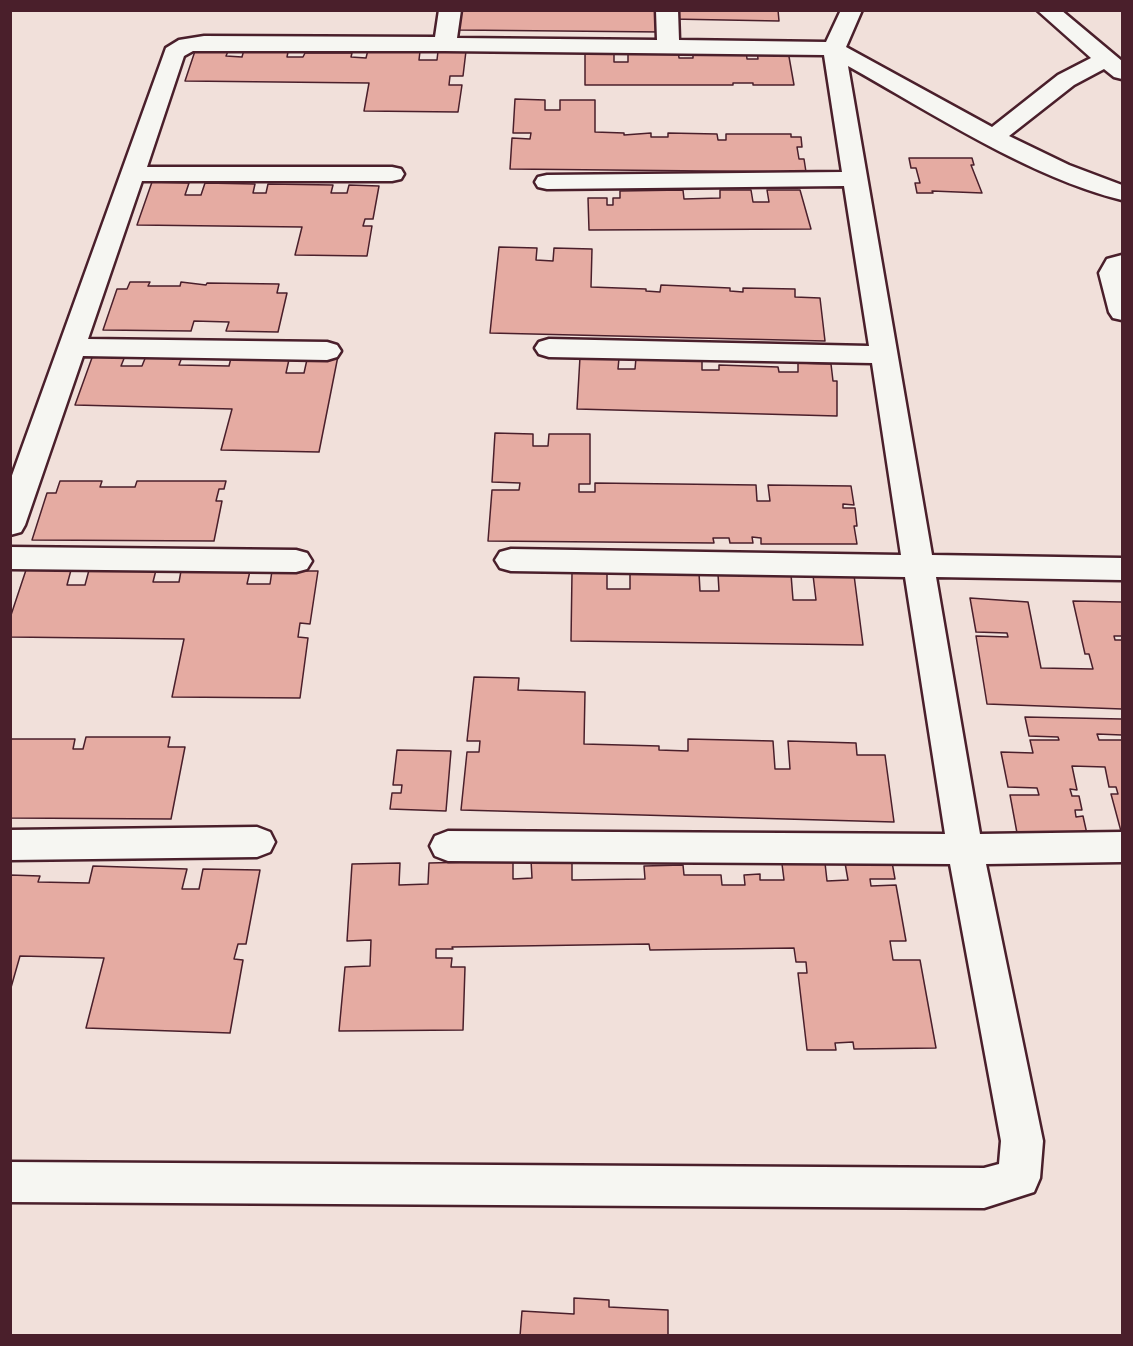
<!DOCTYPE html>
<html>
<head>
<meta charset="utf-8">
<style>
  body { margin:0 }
  #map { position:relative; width:1133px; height:1346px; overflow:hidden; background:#f1e0da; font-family:Mynerve,sans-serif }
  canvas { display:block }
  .frame { position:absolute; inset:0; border:12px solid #4a1f2b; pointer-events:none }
</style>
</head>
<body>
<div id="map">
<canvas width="1133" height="1346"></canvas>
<div class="frame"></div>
</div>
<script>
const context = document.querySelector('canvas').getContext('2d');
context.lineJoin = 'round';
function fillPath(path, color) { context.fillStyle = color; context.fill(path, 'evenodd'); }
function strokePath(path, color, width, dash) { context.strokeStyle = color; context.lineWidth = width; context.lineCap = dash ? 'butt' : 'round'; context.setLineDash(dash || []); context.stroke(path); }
const building = new Path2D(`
  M460,10h201l1,22 -204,-2z
  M671,10h107l1,11 -108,-2z
  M245,46l44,1 -2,10h16l2,-4h47l-1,4 15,1 2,-8 52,1 -1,9h18l1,-9h28l-3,25h-13l-1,9h13l-4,27 -94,-1 5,-28 -184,-2 11,-33 33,1 -3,7 16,1z
  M585,50h29v12h14v-12h50l1,8h14v-8h53l1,9h11l-1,-9 31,1 6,34h-41v-2h-20v2h-148z
  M515,99l30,1v10h15v-10h35v32l29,1v2l27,-2v4h17v-4l49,1 1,6h8v-6h65v3h10l1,10h-5l2,12h5l2,13 -296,-3 2,-31 18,1 1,-6h-18z
  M909,158h63l2,7h-3l11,28 -50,-2 1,2h-16l-2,-10h5l-4,-15h-5z
  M152,182l37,1 -4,12h16l4,-12 50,1 -2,9h13l2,-9 65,1 -2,8h16l2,-8 30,1 -6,33h-8l-2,7h9l-5,30 -72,-1 7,-28 -165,-2z
  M683,190l1,9 36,-1v-8h31l2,12h16l-2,-12h33l11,39 -222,1 -1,-32h19v7h6v-7h7v-7z
  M499,247l38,1 -1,12 17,1 1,-13 38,1 -1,38 55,2v2l14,1 1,-7 69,3v3l13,1v-4l52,1v8l25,1 5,43 -335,-8z
  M130,282h20l-2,4h32l1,-4 25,3 1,-2 72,1 -2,9h10l-9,39 -52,-1 3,-9 -35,-1 -3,10 -88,-1 14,-41h10z
  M232,354l58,1 -4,18h18l4,-18 30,1 -19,96 -98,-2 11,-41 -157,-4 18,-50 32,1 -4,10h21l4,-10 36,1 -3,8 50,1z
  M580,357l39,1 -1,11h17l1,-11 66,2v10h17v-5l59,2 1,5h19v-9l33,1 2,17h4v35l-260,-7z
  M495,433l38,1v12h15l1,-12h41v50h-11v8h16v-9l161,2 1,16h13l-2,-16 83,1 3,19 -11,-1v4h12l2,18h-3l3,18h-96v-6l-9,-1 1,6h-23l-1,-5h-16l1,5 -226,-2 4,-51h27l1,-7 -28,-1z
  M60,481h42l-2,6h35l2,-6h89l-2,8h-5l-3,12h6l-8,40 -182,-1 15,-47h9z
  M26,570h45l-4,15h18l4,-15h67l-3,12h26l2,-11h69l-3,13h23l2,-13h46l-8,53 -10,-1 -2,14 10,1 -8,60 -128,-1 12,-58 -174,-2v-19z
  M572,573h35v16h23v-16h69l1,18h19l-1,-17h73l2,26h23l-3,-25h41l9,70 -292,-4z
  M970,598l58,4 13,66 52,1 -4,-15h-4l-12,-53 49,1v34h-8l1,4h7v69l-135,-5 -11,-68 32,1 -1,-4 -31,-1z
  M474,677l45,1 -1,12 67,2 -1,52 75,2v4l29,1v-12l85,2 2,28h15l-2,-28 68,2 1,12h28l9,67 -433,-12 6,-58h12l1,-11h-13z
  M1025,717l97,2v16l-25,-1 2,6h23v95l-11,-41h7l-2,-7h-7l-4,-20 -33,-1 5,24 -7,-1 2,7h7l3,14h-7l1,7 7,-1 4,18 -70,-1 -7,-38h29l-2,-7 -29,-1 -7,-35 32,1 -3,-13h29l-1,-3 -29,-1z
  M86,737h84l-2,10h17l-14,72 -161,-1v-79h65l-2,10h10z
  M397,750l54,1 -5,60 -56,-2 2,-16h9l1,-8h-9z
  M572,859v21l73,-1 -1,-13 39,-1 1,10h37l1,10h23l-1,-10 16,-1v6h24l-2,-16 43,-1 2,18 21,-1 -3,-17 47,-1 3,17h-25l1,7 25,-1 10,56h-16l3,19h27l16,88 -82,1 -1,-7 -18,1 1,7h-29l-9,-77h9l-1,-11h-10l-2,-14 -144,2 -1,-6 -197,3 1,2h-17v9h16l-1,9h14l-2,63 -124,1 6,-64 25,-1 1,-26 -24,1 5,-77 48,-1 -1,22 29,-1 1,-21 84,-2v18l19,-1 -1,-18z
  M93,866l94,3 -5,20h17l4,-20 57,1 -14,74h-8l-4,15 9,1 -13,73 -144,-5 18,-70 -84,-2 -10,35v-116l30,1 -2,6 51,1z
  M574,1298l35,2v7l59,3v26h-148l2,-25 52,3z`);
fillPath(building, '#e5aba2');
strokePath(building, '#4a1f2b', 1.5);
const street = new Path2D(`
  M439,10h22l-4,28 200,2 -1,-30h22l1,30 147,2 15,-32h21l-16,37 146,80 66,-52 33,-17 -54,-48h24l61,51v18l-8,-2 -10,-8 -30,16 -65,51 60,29 53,20v15c-91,-22 -192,-88 -274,-134l84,489 190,3v22l-186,-3 44,257 142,-2v30l-136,2 57,277 -3,37 -6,14 -50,16 -974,-6v-40l974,6 15,-4 2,-23 -51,-277 -502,-3 -13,-5 -5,-10 5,-10 13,-5 497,3 -40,-257 -394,-6 -11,-3 -5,-8 5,-8 11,-3 390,6 -29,-192 -323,-6 -10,-3 -4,-6 4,-6 10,-3 320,7 -25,-160 -297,3 -9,-2 -3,-5 3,-5 9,-2 295,-3 -18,-117 -379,-4h-252l-9,5 -37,111h245l9,2 3,5 -3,5 -9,2h-250l-54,158 239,3 10,3 4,6 -4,6 -10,3 -244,-4 -58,169 -4,7 -11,3v-54l156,-433 13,-8 25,-4 231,1z
  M1122,255v65l-9,-2 -4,-6 -10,-39 8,-14z
  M10,547l286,3 11,3 5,8 -5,8 -11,3 -286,-3z
  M257,827l13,5 5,10 -5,10 -13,5 -247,3v-30z`);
strokePath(street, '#4a1f2b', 5);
fillPath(street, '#f6f6f2');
</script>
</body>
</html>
